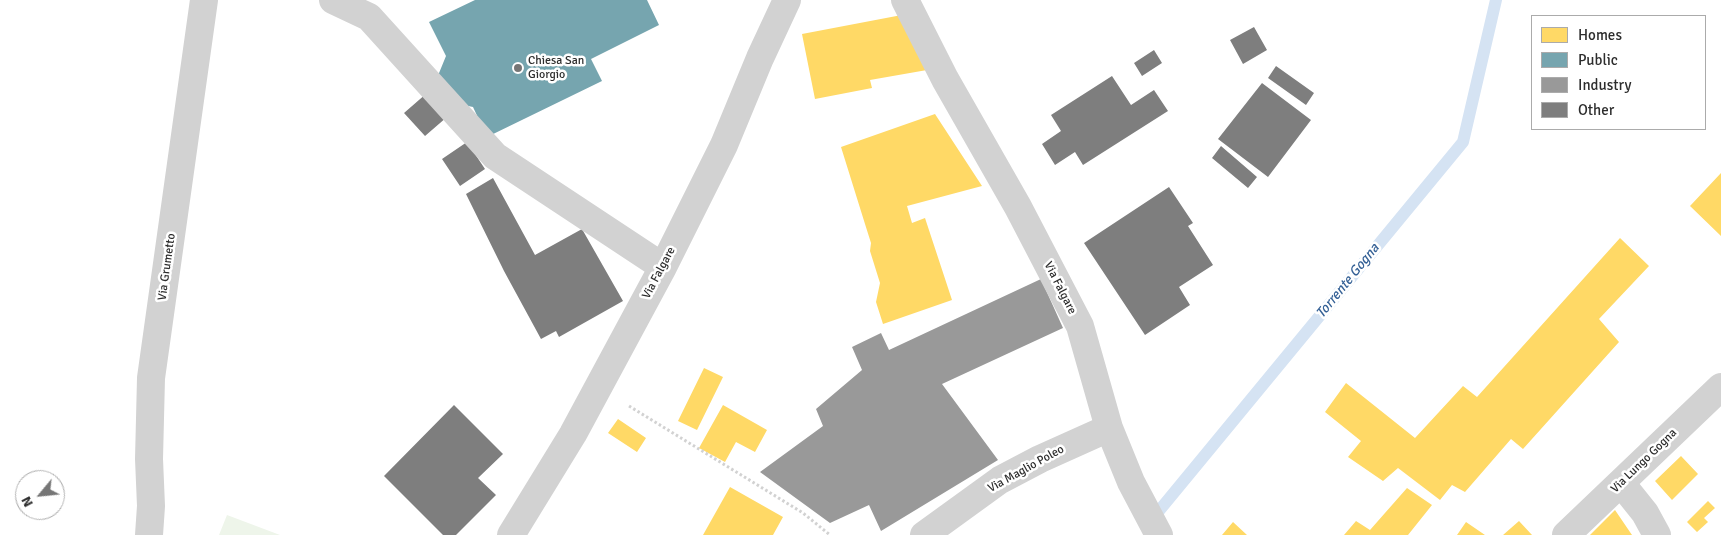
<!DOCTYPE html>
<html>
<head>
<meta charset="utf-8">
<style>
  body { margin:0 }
  #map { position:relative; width:1721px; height:535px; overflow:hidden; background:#fff; font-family:Signika,sans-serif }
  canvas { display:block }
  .legend { position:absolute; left:1531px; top:15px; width:175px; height:115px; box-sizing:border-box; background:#fff; border:1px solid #ababab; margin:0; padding:6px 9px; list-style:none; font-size:15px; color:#2d2d2d }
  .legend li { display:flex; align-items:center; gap:10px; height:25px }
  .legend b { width:25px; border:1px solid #ababab }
  .north { position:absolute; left:15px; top:470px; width:50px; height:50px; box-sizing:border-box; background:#fff; border:1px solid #ababab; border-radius:50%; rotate:242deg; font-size:14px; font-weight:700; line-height:20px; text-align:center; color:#2d2d2d }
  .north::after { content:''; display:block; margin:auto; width:18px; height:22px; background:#767676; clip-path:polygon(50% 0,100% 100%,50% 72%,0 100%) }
</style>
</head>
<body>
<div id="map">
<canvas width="1721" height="535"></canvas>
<ul class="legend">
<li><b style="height:14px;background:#ffd966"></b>Homes</li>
<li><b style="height:14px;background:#76a5af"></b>Public</li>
<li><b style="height:14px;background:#999"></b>Industry</li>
<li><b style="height:14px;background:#7e7e7e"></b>Other</li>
</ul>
<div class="north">N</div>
</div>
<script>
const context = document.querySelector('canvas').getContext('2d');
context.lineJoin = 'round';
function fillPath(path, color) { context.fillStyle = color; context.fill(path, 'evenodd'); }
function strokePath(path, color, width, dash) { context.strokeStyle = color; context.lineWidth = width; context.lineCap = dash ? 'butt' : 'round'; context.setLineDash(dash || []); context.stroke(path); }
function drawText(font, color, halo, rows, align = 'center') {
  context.font = font + ' Signika,sans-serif'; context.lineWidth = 5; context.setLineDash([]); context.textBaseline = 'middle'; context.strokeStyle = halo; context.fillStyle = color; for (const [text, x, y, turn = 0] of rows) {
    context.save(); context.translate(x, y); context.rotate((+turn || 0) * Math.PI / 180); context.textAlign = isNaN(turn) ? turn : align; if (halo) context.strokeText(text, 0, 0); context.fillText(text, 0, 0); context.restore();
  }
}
fillPath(new Path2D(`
  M227,515l53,20h-61z`), '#eef5ea');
fillPath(new Path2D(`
  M907,14l20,56 -57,10 2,8 -57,11 -13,-65z
  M935,114l47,72 -75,20 5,17 13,-5 27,82 -69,24 -7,-22 4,-19 -10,-32 1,-8 -6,-19 -24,-77z
  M1721,173v63l-31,-30z
  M1620,238l29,28 -50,53 20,23 -96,107 -12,-10 -46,53 -13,-7 -12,15 -42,-32 -15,13 -35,-24 13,-16 -36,-29 21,-29 69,55 48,-52 14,11z
  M704,368l19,9 -26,53 -19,-9z
  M723,405l44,25 -12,22 -19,-10 -11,20 -26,-14z
  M618,419l28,19 -9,14 -29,-19z
  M1681,456l17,18 -26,26 -17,-19z
  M730,487l53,30 -10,18h-70z
  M1407,488l25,17 -24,30h-64l12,-14 14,9z
  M1708,501l7,7 -11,10 4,4 -11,10 -10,-10z
  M1615,510l17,25h-42z
  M1519,521l13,14h-29z
  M1233,522l14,13h-25z
  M1466,522l19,13h-28z`), '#ffd966');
fillPath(new Path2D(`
  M475,0h172l12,25 -68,34 11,22 -115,56 -14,-30 -24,-5 -12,-24 9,-22 -17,-34z`), '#76a5af');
fillPath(new Path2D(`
  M1041,279l22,49 -121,56 56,76 -117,71 -12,-26 -39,18 -70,-51 63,-46 -7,-17 46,-39 -10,-23 29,-14 8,17z`), '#999');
strokePath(new Path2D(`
  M1153,522l5,-10 305,-370 33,-142`), '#d5e3f3', 12);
fillPath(new Path2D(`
  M1254,27l13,23 -24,14 -13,-24z
  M1154,50l8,13 -20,13 -8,-13z
  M1276,66l38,27 -8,12 -38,-27z
  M1112,76l19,29 23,-15 14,21 -85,54 -8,-13 -20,13 -13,-21 19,-13 -10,-16z
  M1262,83l49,37 -43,57 -50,-38z
  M427,93l20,24 -22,19 -21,-23z
  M467,142l18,27 -25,17 -18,-27z
  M1221,146l36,31 -9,11 -36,-30z
  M493,178l42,77 47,-26 41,72 -64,36 -3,-6 -15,8 -37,-68 -38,-77z
  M1169,187l24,36 -5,3 25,39 -34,22 11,18 -45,30 -61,-92z
  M454,405l49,49 -25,24 18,17 -40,40h-13l-59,-59z`), '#7e7e7e');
strokePath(new Path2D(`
  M629,406l174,107 27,22`), '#d2d2d2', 3, [2.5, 2.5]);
strokePath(new Path2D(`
  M333,0l36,17 126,139 168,111
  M905,0l40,79 73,128 62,119 29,102 22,54 28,53
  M1621,483l24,30 12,22
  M149,535l2,-29 -2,-47 2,-81 53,-378
  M511,535l62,-101 90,-167 61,-122 36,-87 27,-58
  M924,535l76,-55 40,-21 69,-31
  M1566,535l155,-148`), '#d2d2d2', 28);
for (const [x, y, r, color] of [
  [518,68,5,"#767676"]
]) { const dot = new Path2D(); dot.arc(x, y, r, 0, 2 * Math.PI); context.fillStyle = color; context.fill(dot); strokePath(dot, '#fff', 2); }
drawText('12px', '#2d2d2d', '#fff', [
  ["Chiesa San",528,61],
  ["Giorgio",528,75]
], 'left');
drawText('12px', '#2d2d2d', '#fff', [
  ["Via Grumetto",167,267,-82],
  ["Via Falgare",659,273,-62],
  ["Via Falgare",1060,288,63],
  ["Via Lungo Gogna",1644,461,-44],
  ["Via Maglio Poleo",1026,469,-29]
]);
drawText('italic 14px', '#356196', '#fff', [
  ["Torrente Gogna",1348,281,-51]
]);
</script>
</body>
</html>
